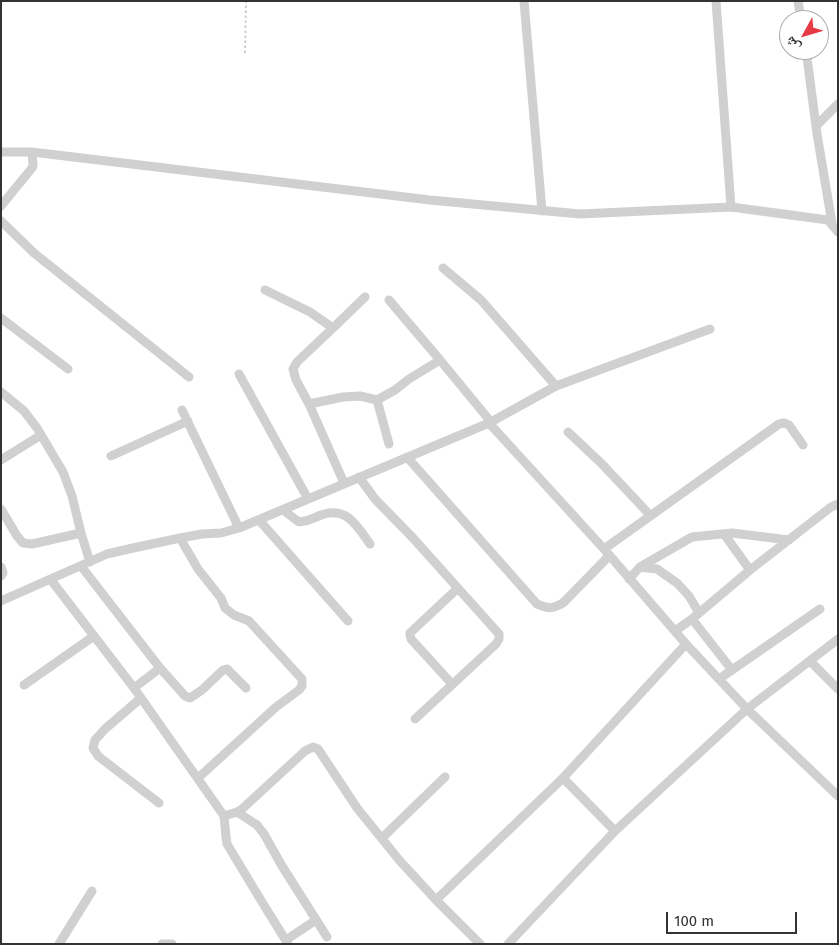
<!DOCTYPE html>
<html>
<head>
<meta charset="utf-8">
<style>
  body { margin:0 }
  #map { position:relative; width:839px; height:945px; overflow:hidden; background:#fff; font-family:"Fira Sans","Noto Naskh Arabic",sans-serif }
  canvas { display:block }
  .frame { position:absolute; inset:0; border:2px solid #333; pointer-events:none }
  .north { position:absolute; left:779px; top:10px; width:50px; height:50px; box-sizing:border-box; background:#fff; border:1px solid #adadad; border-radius:50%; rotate:231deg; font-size:14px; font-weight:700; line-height:20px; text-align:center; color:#333 }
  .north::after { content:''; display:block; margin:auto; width:18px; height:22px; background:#e63946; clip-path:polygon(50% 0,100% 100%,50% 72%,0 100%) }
  .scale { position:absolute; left:666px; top:912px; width:131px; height:22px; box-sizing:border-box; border:2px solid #333; border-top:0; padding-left:6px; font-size:15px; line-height:18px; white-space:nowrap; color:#333; -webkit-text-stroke:4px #fff; paint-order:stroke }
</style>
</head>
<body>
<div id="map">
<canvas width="839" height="945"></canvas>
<div class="frame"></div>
<div class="north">ش</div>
<div class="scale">100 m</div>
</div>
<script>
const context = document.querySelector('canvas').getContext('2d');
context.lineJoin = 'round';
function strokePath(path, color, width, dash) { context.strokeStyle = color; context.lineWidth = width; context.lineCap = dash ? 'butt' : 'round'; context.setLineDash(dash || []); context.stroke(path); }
strokePath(new Path2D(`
  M245,53l1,-52`), '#cdcdcd', 2, [2.5, 2.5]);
strokePath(new Path2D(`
  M524,1l18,210
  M716,1l15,206
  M798,1l3,19
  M806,50l11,84 15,89
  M817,125l21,-21
  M1,152h31l398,48 150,14 151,-7 97,13 10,12
  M1,206l31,-38 1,-3 -1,-13
  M1,221l33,32 155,124
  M443,268l38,32 75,86
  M265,290l45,22 23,16 -36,34 -4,7 3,11 13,24 35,79
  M389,300l51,60
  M1,318l67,51
  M333,328l32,-31
  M239,374l69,125
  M1,392l23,19 13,17 26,44 9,24 9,37 9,29
  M377,400l12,44
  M309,404l34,-7 17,-1 17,4 18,-10 14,-11 31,-19 51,62
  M182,410l57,118
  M489,423l115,126 82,95 61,65 91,87
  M568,432l33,31 49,52
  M111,456l77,-35
  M407,457l130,147c12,5 15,5 26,-1l46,-47
  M1,460l40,-25
  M359,477l16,22 38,39 86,96v5l-3,5 -81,75
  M1,509l16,27 6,7 9,1 49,-11
  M284,509l3,4 12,9c11,-1 12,-3 22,-7 26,-9 36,11 49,29
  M259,520l89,101
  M724,534l26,36
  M180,538l18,31 23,29 4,10 9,7 15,6 53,58v7l-3,4 -23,17 -78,71
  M604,549l175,-125 5,-1 5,2 14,20
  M81,566l79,102 25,28 5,2 12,-8 21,-20 4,-1 19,19
  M1,567l2,6 -2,3
  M640,567l17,2 20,14 12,13 10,17
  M629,579l11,-12 52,-30 40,-4 57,7
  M51,580l83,108 90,128 2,21 1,7 35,58 26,42
  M1,601l106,-47 26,-6 47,-10 22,-4 19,-1 18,-5 250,-105 67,-37 154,-57
  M692,619l40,51
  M675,631l17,-12 58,-49 81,-63 7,-3
  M810,661l28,28
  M719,679l101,-70
  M452,684l-41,-45 -1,-4v-2l48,-45
  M24,685l70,-49
  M134,688l26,-20
  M141,698l-36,31 -10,11 -2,8 5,8 61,47
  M237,812l20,13 7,9 18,32 45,71
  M224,816l13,-4 5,-3 63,-58 8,-4 5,2 39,59 43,53 36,39
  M615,831l-52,-53 123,-134
  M382,838l63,-61
  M286,940l30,-20
  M59,944l33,-53
  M162,944h10
  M480,944l-44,-44 127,-122
  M508,944l107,-113 132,-122 91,-70`), '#d0d0d0', 9);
</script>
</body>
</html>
